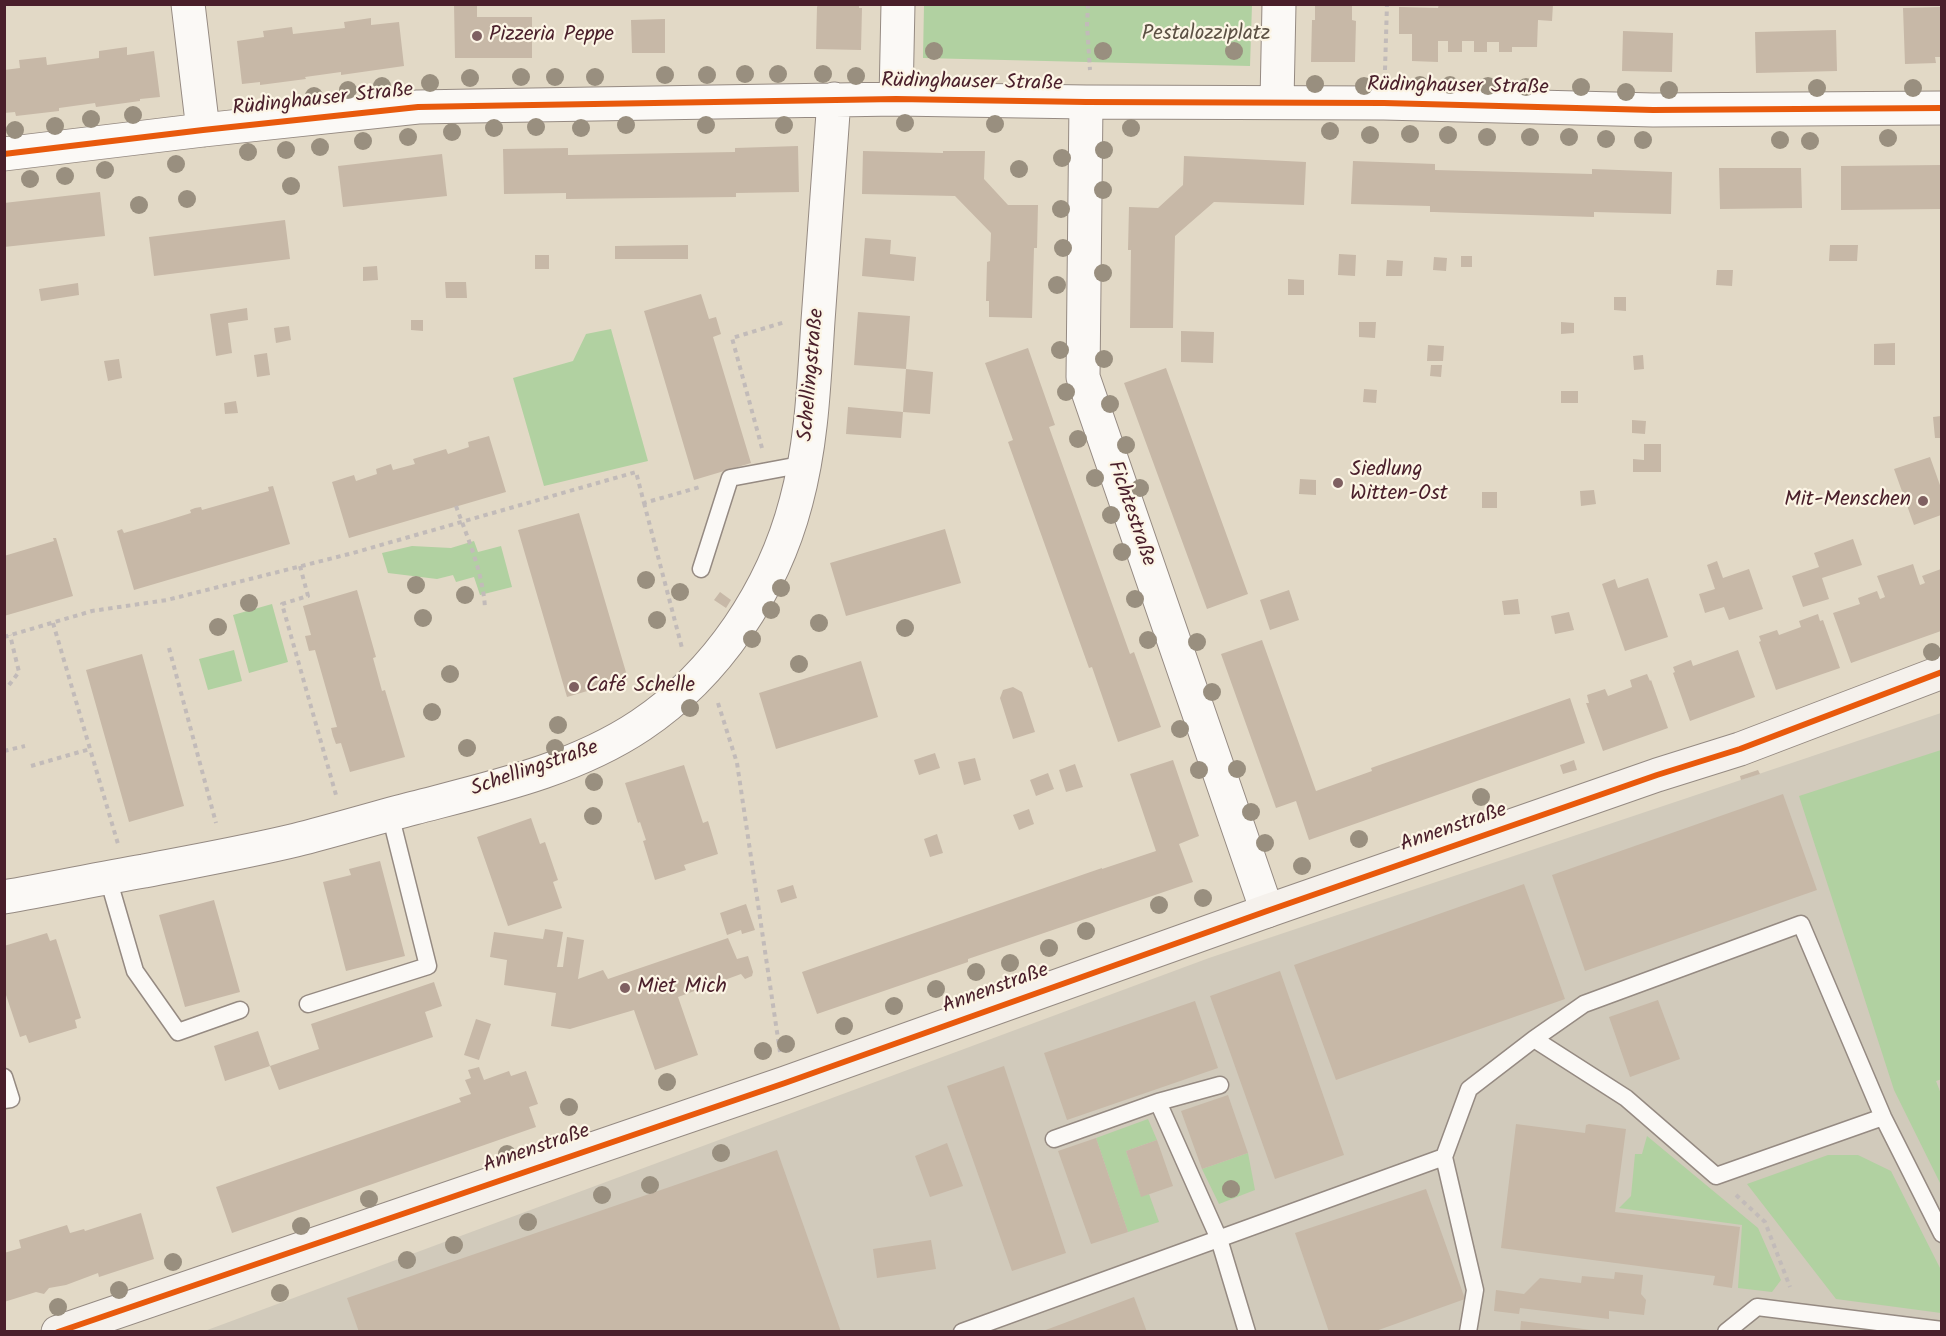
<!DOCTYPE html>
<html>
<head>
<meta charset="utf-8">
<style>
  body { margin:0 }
  #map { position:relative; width:1946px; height:1336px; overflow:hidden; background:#e2d9c6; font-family:Kalam,sans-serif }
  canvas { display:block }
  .frame { position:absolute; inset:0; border:6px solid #4a1f2b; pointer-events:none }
</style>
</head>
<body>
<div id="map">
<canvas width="1946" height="1336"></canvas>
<div class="frame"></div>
</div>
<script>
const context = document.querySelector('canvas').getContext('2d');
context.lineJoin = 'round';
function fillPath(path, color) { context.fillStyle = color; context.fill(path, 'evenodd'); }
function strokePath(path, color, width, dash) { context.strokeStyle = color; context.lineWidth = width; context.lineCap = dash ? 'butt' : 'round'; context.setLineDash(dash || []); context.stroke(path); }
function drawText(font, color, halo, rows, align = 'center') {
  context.font = font + ' Kalam,sans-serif'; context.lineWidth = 4.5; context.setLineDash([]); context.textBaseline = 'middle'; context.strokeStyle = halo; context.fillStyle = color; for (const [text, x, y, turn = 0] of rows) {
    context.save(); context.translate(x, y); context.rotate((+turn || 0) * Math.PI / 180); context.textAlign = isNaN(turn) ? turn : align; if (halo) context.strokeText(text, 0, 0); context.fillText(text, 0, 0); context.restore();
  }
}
fillPath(new Path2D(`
  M1941,713v618l-1739,1 1007,-374z`), '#d1cabb');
fillPath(new Path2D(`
  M924,5h328l-2,61 -327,-8z
  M611,329l37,132 -104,25 -31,-108 60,-17 13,-27z
  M474,541l4,11 23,-6 11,41 -32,8 -6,-18 -18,5 -3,-7 -16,4 -49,-6 -6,-20 30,-7 39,2z
  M272,604l16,58 -39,11 -16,-58z
  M234,650l8,31 -34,9 -9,-31z
  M1941,750l1,329 -6,2 5,13v91l-47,-95 -95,-294z
  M1148,1119l9,21 -31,11 15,45 8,-2 10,28 -31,10 -32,-94z
  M1647,1136l111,92 23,52 -9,12 -34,-4 4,-63 -123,-17 12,-12 4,-42h7z
  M1248,1153l7,37 -36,14 -17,-35z
  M1828,1155h30l33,16 50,99v43l-105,-14 -89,-115z`), '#b1d1a1');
fillPath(new Path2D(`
  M454,4h23v13h55v41h-77z
  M1315,4h37v16l4,1 -1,41h-44l1,-42h3z
  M1439,4h114l-1,17 -14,-1 -1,27h-25v5h-13v-10h-12v10h-13v-11h-12v11h-14v-11h-10v21l-26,-1v-27h-13v-27l39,1z
  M818,5h41v3h3l-1,42 -45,-1 1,-42z
  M1941,7v50h-6l1,6 -31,1 -2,-56z
  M371,18v7l28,-3 5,44 -63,9v-3l-36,5 1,2 -46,6v-3l-18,2 -5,-43 27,-4 -1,-6 29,-4 1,7 52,-6 -1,-6z
  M665,19v34h-33l-1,-33z
  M1836,30l1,41 -81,2 -1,-41z
  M1623,31l50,2 -1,39 -50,-1z
  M127,47v8l27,-4 6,46 -20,2v2l-44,6 -1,-4 -36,5v3l-43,5 -1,-4 -11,1v-43l16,-2 -1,-8 27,-3 1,8 52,-7v-7z
  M798,146l1,46 -63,1v4l-170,2v-6l-62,1 -1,-45 65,-1v7l167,-3v-4z
  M863,151l80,2v-2h42l-1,28 24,26h30l-1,43h-3l-2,70 -43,-1v-16h-3l1,-39 3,-1 1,-28 -36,-37 -93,-2z
  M442,154l5,42 -104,11 -5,-41z
  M1184,156l122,6 -2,43 -90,-3 -39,34 -2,92h-43l1,-78h-3l1,-43 29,1 25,-23z
  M1353,161l82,3v6l157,4v-5l80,3 -1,42 -77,-2v5l-160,-5h-4v-6l-79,-2z
  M1941,165v44l-100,1v-44z
  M1719,168h82l1,40 -82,1z
  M100,192l5,44 -101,11v-44z
  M285,220l5,39 -136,17 -5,-39z
  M865,238l26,2 -1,14 26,3 -2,24 -52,-5z
  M688,245v14h-73v-13z
  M1830,245h28l-1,16h-28z
  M1339,254l17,1 -1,21 -17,-1z
  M535,255h14v14h-14z
  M1461,256h11v11h-11z
  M1434,257l13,1 -1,13 -13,-1z
  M1387,260l16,1 -1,15h-16z
  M377,266l1,14 -15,1v-14z
  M1717,270h16l-1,16 -16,-1z
  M1288,279l16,1v15h-16z
  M445,282h21l1,16h-21z
  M78,283l1,12 -38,6 -2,-12z
  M701,294l8,25 7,-2 5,17 -8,3 38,126 -57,17 -50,-169z
  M1614,297h12v14l-12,-1z
  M247,308l1,12 -20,3 4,30 -16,3 -6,-42z
  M858,312l52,4 -4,53 -52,-4z
  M411,320h12v11l-12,-1z
  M1359,322h17l-1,16 -16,-1z
  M1561,322l13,1v10l-13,1z
  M289,326l2,14 -15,3 -2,-15z
  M1181,331l33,1 -1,31 -32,-1z
  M1895,343v22h-21v-21z
  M1428,345l16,1 -1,15h-16z
  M1028,348l27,77 -6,2 81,227 4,-2 27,75 -43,15 -26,-75 -3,1 -81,-226 5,-2 -28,-77z
  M267,353l3,22 -13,2 -3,-22z
  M1643,355l1,14 -10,1 -1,-14z
  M119,359l3,19 -14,3 -4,-20z
  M1431,365h11l-1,12 -11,-1z
  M1166,368l82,226 -41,15 -83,-226z
  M906,369l27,3 -3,42 -27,-2 -2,26 -55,-4 2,-27 55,5z
  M1364,389l13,1 -1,13 -13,-1z
  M1561,391h17v12h-17z
  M236,401l2,12 -13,1 -1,-11z
  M1941,416v22h-6l-2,-21z
  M1632,420l14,1 -1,13 -13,-1z
  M489,436l17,56 -157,46 -17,-56 22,-7 2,6 21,-7 -1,-5 15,-5 2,6 22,-6 -2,-5 33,-10 2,5 21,-7 -1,-5z
  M1644,444h17v28h-28v-13l11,1z
  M1930,457l11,31v27l-27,10 -20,-56z
  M1300,479l16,1v15l-17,-1z
  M273,486l17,58 -156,46 -17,-59 5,-2 2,4 38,-11 29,-9 -1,-3 5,-2 6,-1 1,3 67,-19 -1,-4z
  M1594,490l2,14 -15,2 -1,-15z
  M1482,492h15v16h-15z
  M579,513l49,166 -61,18 -49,-167z
  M945,529l16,54 -115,33 -16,-53z
  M53,538h3l17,58 -69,20v-60l50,-15z
  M1853,539l9,26 -40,13 7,21 -26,8 -11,-31 27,-9 -5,-14z
  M1717,561l6,17 26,-9 14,40 -34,11 -5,-13 -19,6 -6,-19 16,-5 -8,-24z
  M1913,564l7,21 5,-2 -3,-7 19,-7v62l-90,32 -18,-50 27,-9 -2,-6 19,-7 3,8 5,-2 -8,-21z
  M1648,578l20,59 -43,14 -23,-67 13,-5 3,9z
  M357,590l19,67 -3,1 9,33 3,-1 20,67 -55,15 -9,-29 -5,1 -3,-8 -2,-8 6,-1 -22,-77 -6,1 -4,-15 6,-1 -8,-29z
  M1289,590l10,30 -29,10 -10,-30z
  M720,592l11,8 -5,8 -12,-8z
  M1518,599l2,15 -16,1 -2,-14z
  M1569,612l5,18 -19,4 -4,-18z
  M1818,614l2,7 3,-1 17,48 -64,22 -17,-48 2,-1 -2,-5 18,-6 2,5 22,-8 -2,-6z
  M1262,640l54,151 56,-20 -1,-3 199,-70 15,45 -276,97 -13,-39 -20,7 -55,-154z
  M1738,650l17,47 -65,24 -17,-48 2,-1 -2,-5 18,-7 2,6z
  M142,654l42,152 -55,16 -43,-152z
  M861,661l17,56 -102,32 -17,-56z
  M1647,674l3,7 1,-1 17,48 -65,23 -17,-48h3l-2,-8 18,-6 3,7 24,-9 -2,-7z
  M1013,687l9,5 13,40 -22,7 -13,-41 3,-8z
  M935,753l5,15 -21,7 -5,-15z
  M975,758l6,22 -17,5 -6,-23z
  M1173,760l26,76 -20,8 14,38 -225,77v3l-151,52 -15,-42 300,-104v1l54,-18 -26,-77z
  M1574,760l3,10 -14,4 -3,-9z
  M1075,764l8,23 -17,5 -7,-22z
  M684,765l19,58 5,-2 10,33 -34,11 2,5 -31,10 -12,-39 3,-1 -6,-18 -2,1 -13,-40z
  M1758,770l2,4 -19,6 -1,-4z
  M1048,773l6,16 -18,7 -6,-16z
  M1783,794l34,96 -232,81 -33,-96z
  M1029,809l5,15 -15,6 -6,-15z
  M531,818l9,26 5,-2 13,38 -5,2 9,26 -54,18 -31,-89z
  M937,834l6,19 -13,4 -6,-18z
  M380,861l25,95 -59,15 -23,-89 28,-7 -2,-6z
  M1524,884l41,115 -229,81 -42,-115z
  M793,885l4,13 -16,5 -4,-13z
  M214,900l26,92 -55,15 -26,-92z
  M746,904l9,26 -13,4 -1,-4 -14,5 -7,-22z
  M545,929l18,3 -6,35h6l4,-30 17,3 -6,39 25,-9 5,9 120,-41 9,21 11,-3 5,16 -1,4 -7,3 -4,-5 -63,23 20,58 -43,15 -21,-60 -64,19 -19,-3 5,-33 -52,-8 3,-25 -17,-3 4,-25 49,7z
  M47,933l3,8 6,-2 25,79 -6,2 2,8 -48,15 -3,-8 -6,2 -16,-48v-43z
  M1280,971l64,184 -69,24 -65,-183z
  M434,982l8,24 -17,6 8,25 -154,53 -9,-24 49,-17 -8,-25z
  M1658,1000l22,59 -50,18 -21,-60z
  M1195,1001l23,67 -151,52 -23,-67z
  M476,1019l15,5 -12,36 -15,-5z
  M258,1031l12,35 -45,15 -11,-35z
  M1004,1066l62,187 -54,18 -65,-185z
  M479,1067l5,13 25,-9 2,5 15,-5 12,33 -9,3 7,20 -304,106 -16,-46 245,-85 -2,-4 12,-4 -6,-14 6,-2 -3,-8z
  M1228,1095l20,58 -46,16 -21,-58z
  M1516,1124l69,9 1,-8 3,-1 37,5 -11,83 125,15 -8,61 -19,-3 2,-9 -214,-28z
  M1096,1138l32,94 -37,12 -33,-93z
  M1157,1140l16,46 -32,11 -15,-46z
  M947,1143l16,43 -33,11 -15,-41z
  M777,1150l64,182h-482l-12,-34z
  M1426,1189l39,110 -92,33h-44l-34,-99z
  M141,1213l13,46 -55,18 -1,-4 -32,12 -17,3 -5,6 -8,-2 -32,10v-49l17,-5 -2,-8 48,-15 3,8 14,-4 1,2z
  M931,1240l5,29 -59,9 -4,-29z
  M1615,1272l28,3 -2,19 5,6 -2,15 -35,-4v8l-89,-11 -1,6 -25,-3 2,-21 28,4 16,-16 41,5 1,-7 32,3z
  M1134,1297l13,35h-104v-1z
  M1521,1321l70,9 -1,2h-70z`), '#c7b8a7');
const lane = new Path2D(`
  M701,569l29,-91 75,-14
  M108,878l27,93 43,61 62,-22
  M308,1004l120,-38 -38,-152
  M1534,1039l92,59 90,78 167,-59
  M4,1077l7,22 -7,1
  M1158,1102l62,-17
  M1054,1139l104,-37 61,137 28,93
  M1444,1157l31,133 -7,42
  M962,1332l482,-175 25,-68 65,-50 50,-35 217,-80 82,193 59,117
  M1726,1332l31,-25 185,23`);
const street = new Path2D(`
  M188,4l15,126
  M896,99l2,-95
  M1277,101l2,-97
  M1086,102l-3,275 184,534
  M4,154l199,-24 215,-23 55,-1 423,-7 190,3 298,1 269,7 289,-2
  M4,897c47,-8 93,-18 140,-26 51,-10 102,-19 152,-31 40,-10 79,-22 118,-32 77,-20 160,-38 227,-83 76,-51 132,-135 155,-223 16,-59 18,-120 22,-181 6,-74 11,-148 16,-222`);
const secondary = new Path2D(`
  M58,1332l727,-249 482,-172 390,-136 83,-26 202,-77`);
strokePath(lane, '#958a82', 19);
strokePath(street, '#958a82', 35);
strokePath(secondary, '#958a82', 35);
strokePath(new Path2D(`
  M1088,4l-1,21 3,45
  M1385,70l2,-66
  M762,448l-30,-110 53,-16
  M644,503l38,145
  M456,506c12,33 27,67 29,102
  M300,566l8,30 -26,8 54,191
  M53,623l65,221
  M4,637l88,-26 75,-11 186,-47 283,-81 8,31 56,-16
  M169,648l47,175
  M9,685l10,-13 -9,-37
  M718,703l19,60 43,289
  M4,751l21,-5
  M31,766l59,-17
  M1736,1195l29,27 25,65`), '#c2bbb9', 4, [4.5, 4.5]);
strokePath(lane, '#fbf9f6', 16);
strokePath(street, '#fbf9f6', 33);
strokePath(secondary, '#f5f1ec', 33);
strokePath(new Path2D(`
  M4,154l199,-24 215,-23 55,-1 423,-7 190,3 298,1 269,7 289,-2
  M58,1332l727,-249 482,-172 390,-136 83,-26 202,-77`), '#e8590c', 6);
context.fillStyle = '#998f7f';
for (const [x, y] of [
  [934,51],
  [1103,51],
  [1234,51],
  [745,74],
  [778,74],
  [823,74],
  [665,75],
  [707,75],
  [856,76],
  [521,77],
  [555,77],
  [595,77],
  [470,78],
  [430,83],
  [1315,84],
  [1420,85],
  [1450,85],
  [382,86],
  [1364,86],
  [1488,86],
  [1526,87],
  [1581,87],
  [1817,88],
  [1913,88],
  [348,90],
  [1669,90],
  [1626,92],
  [314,96],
  [133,115],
  [91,119],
  [905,123],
  [995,124],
  [626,125],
  [706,125],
  [784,125],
  [55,126],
  [536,127],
  [494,128],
  [581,128],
  [1131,128],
  [15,130],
  [1330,131],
  [452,132],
  [1410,134],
  [1370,135],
  [1448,135],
  [408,137],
  [1487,137],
  [1530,137],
  [1569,137],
  [1888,138],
  [1606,139],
  [1643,140],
  [1780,140],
  [363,141],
  [1810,141],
  [320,147],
  [286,150],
  [1104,150],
  [248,152],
  [1062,158],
  [176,164],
  [1019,169],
  [105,170],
  [65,176],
  [30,179],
  [291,186],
  [1103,190],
  [187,199],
  [139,205],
  [1061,209],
  [1063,248],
  [1103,273],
  [1057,285],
  [1060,350],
  [1104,359],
  [1066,392],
  [1110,404],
  [1078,439],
  [1126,445],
  [1095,478],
  [1140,488],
  [1111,515],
  [1122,552],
  [646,580],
  [416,585],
  [781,588],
  [680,592],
  [465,595],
  [1135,599],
  [249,603],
  [771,610],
  [423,618],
  [657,620],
  [819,623],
  [218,627],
  [905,628],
  [752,639],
  [1148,640],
  [1197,642],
  [1932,652],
  [799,664],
  [450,674],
  [1212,692],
  [690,708],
  [432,712],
  [558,725],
  [1180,729],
  [467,748],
  [555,748],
  [1237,769],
  [1199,770],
  [594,782],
  [1481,797],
  [1251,812],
  [593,816],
  [1359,839],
  [1265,843],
  [1302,866],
  [1203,898],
  [1159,905],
  [1086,931],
  [1049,948],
  [1010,963],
  [976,972],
  [936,989],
  [894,1006],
  [844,1026],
  [786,1044],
  [763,1051],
  [667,1082],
  [569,1107],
  [721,1153],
  [507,1154],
  [650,1185],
  [1231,1189],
  [602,1195],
  [369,1199],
  [528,1222],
  [301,1226],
  [454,1245],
  [407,1260],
  [173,1262],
  [119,1290],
  [280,1293],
  [58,1307]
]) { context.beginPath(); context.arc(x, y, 9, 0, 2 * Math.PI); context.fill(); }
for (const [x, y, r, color] of [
  [477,36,6,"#7f6061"],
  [1338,483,6,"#7f6061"],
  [1923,501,6,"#7f6061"],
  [574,687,6,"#7f6061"],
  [625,988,6,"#7f6061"]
]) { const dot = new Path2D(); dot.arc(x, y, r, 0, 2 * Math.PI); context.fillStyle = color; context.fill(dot); strokePath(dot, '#fcf5e5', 2); }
drawText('21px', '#5d5245', '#fcf5e5', [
  ["Pestalozziplatz",1206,35]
]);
drawText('21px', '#4a1f2b', '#fcf5e5', [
  ["Pizzeria Peppe",489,36],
  ["Siedlung",1350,471],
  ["Witten-Ost",1350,495],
  ["Mit-Menschen",1911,501,"right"],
  ["Café Schelle",586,687],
  ["Miet Mich",637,988]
], 'left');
drawText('21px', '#4a1f2b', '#fcf5e5', [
  ["Rüdinghauser Straße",972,84,1],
  ["Rüdinghauser Straße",1458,88,1],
  ["Rüdinghauser Straße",323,101,-6],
  ["Schellingstraße",813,375,-85],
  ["Fichtestraße",1130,514,71],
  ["Schellingstraße",535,770,-19],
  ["Annenstraße",1454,829,-19],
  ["Annenstraße",996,990,-20],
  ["Annenstraße",537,1150,-19]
]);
</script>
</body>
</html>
